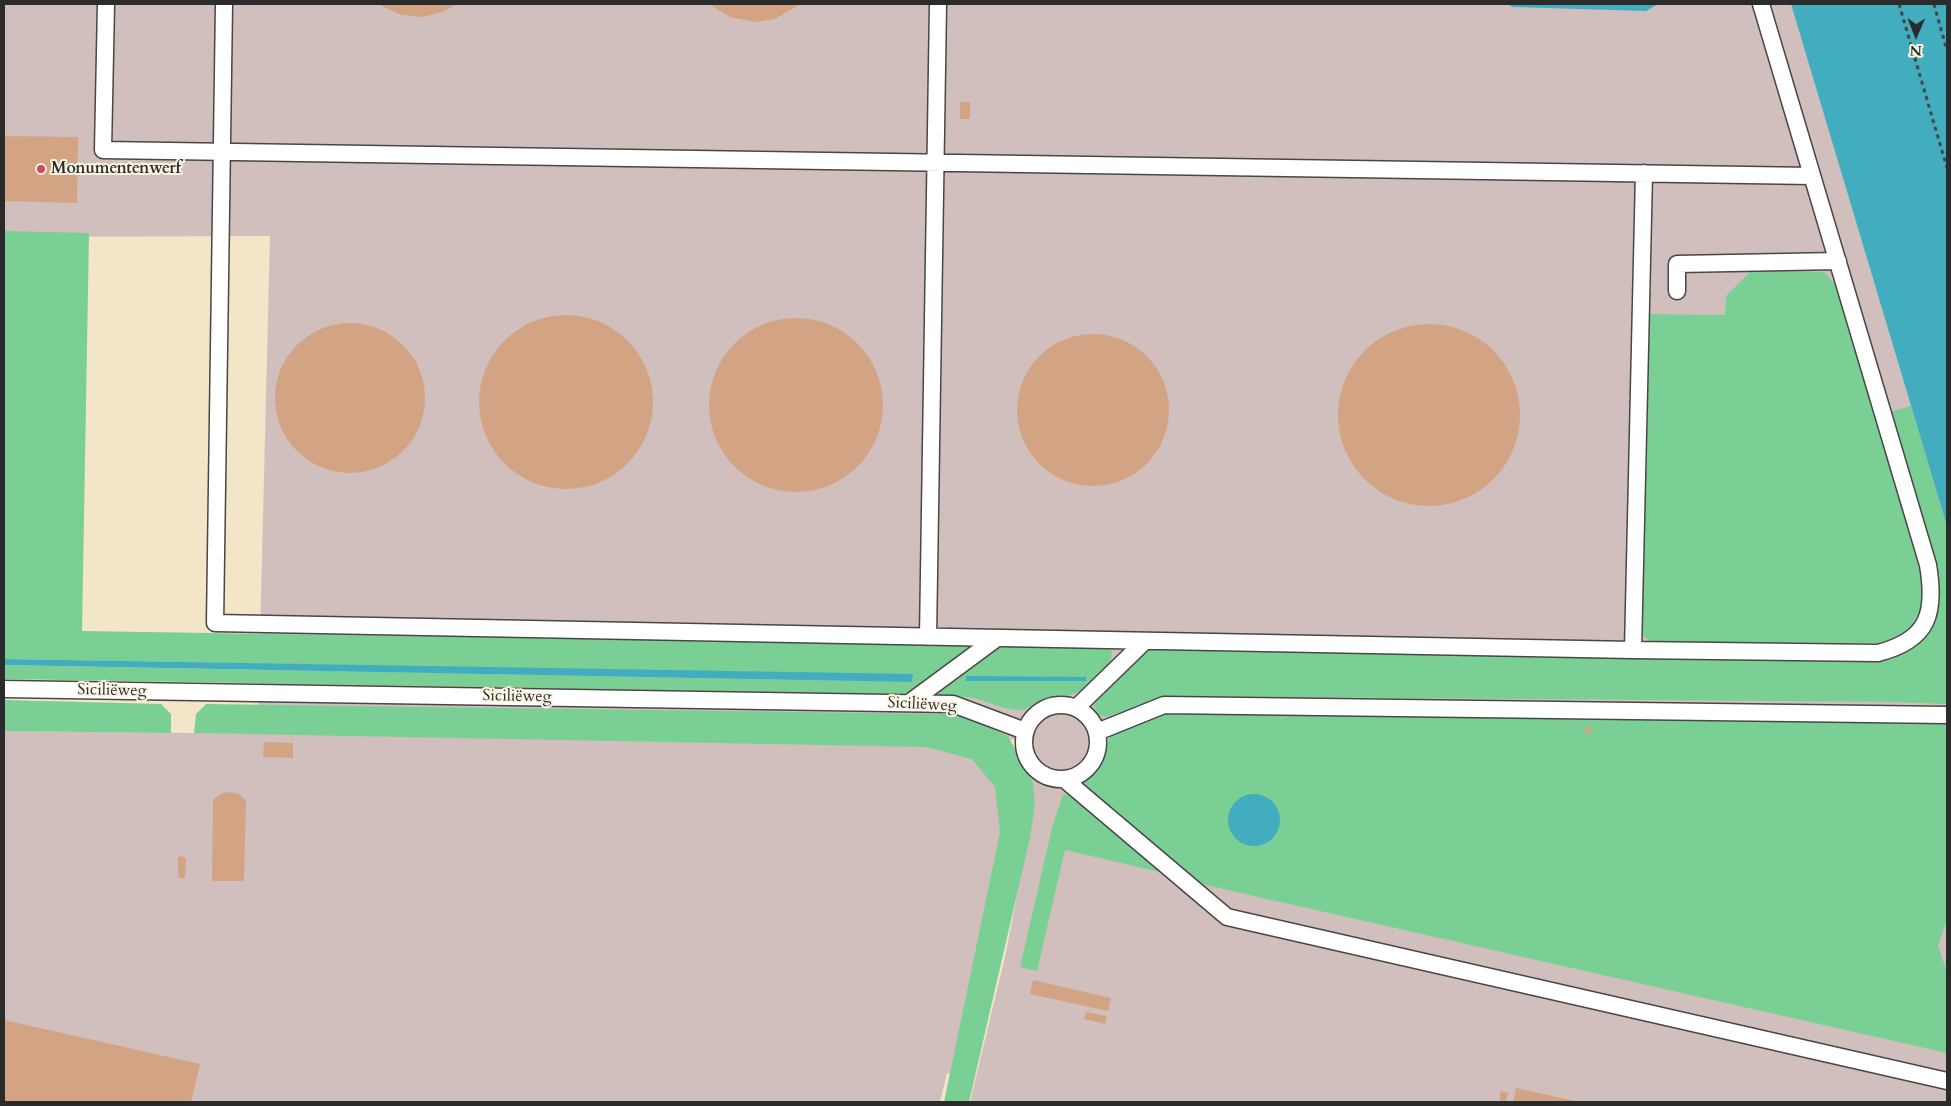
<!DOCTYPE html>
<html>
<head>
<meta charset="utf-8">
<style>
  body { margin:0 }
  #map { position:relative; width:1951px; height:1106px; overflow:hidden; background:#f2e5c8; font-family:Cardo,serif }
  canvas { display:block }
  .frame { position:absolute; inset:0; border:5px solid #2b2b2b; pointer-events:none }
  .north { position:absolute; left:1891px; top:10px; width:50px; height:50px; -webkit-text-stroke:4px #fcf5e5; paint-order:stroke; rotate:181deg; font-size:14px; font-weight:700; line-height:20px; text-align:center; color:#2b2b2b }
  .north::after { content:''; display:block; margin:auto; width:18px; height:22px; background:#2b2b2b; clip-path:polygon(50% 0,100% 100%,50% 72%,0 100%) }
</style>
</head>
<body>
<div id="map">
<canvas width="1951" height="1106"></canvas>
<div class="frame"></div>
<div class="north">N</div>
</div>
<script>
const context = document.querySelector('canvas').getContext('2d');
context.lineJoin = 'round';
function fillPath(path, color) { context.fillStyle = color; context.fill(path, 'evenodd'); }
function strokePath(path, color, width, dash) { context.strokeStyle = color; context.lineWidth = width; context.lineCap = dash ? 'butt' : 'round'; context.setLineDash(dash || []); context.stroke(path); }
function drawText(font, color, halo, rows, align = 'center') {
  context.font = font + ' Cardo,serif'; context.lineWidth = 4; context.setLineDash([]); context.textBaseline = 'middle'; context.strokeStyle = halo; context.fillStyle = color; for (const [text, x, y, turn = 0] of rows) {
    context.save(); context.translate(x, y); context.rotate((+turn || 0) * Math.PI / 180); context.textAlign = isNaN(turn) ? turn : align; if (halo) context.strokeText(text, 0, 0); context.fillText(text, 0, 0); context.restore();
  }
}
fillPath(new Path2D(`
  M4,4h1812l131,424v674h-977l35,-145 30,-154 -9,-63 -768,-23 12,-481 -266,1z
  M4,731l190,2 104,-2 624,12 66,20 18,49 -44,263 -15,-2 -7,29h-936z`), '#d1bfbe');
fillPath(new Path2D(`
  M4,231l85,2 -7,398 894,14 -65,49 -907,-15v-14l908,17 1,-7 -909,-16z
  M1752,270l72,2 13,15 84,288c5,37 2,48 -31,68l-240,-1 -8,-8 5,-320 78,1 1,-19z
  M1911,406l36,120v178l-57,-2 -726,-6 -57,21 -9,-2 -4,-9 2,-9 55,-50 738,13 26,-13 15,-15 10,-30 -3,-32 -47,-158z
  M999,645l107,2 6,4c1,21 -28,42 -47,45 -8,0 -14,-1 -22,3 -9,3 -14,11 -24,11 -14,0 -28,-7 -42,-11 -11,-3 -26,-3 -38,-4l-1,-6z
  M4,700l157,4 10,10v19l-167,-2z
  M206,704l739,10 20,3 43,19 25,46 2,22 -5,34 -61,264h-25l56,-270 -5,-45 -23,-28 -46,-12 -732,-14 2,-19z
  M1167,712l779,11 1,197 -9,25 9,28v80l-746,-169 -120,-99c11,-8 22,-18 25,-32 2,-8 1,-12 6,-20z
  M1063,794l6,1 100,79 -104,-24 -28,121 -17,-4 32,-139z`), '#7ad094');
fillPath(new Path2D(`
  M1507,4h151l-12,7 -133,-4z
  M1791,4h156v522z
  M4,659l909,15 -1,8 -908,-17z
  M966,676l120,1v4h-120z
  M1228 820a26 26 0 1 1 52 0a26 26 0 1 1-52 0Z`), '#41adbf');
fillPath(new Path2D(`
  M378,4h79l-15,8 -20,5 -21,-2z
  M709,4h91l-25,15 -20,3 -25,-5z
  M960,102h10v17h-10z
  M4,136l74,1 -1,66 -73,-2z
  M479 402a87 87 0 1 1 174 0a87 87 0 1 1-174 0Z
  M709 405a87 87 0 1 1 174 0a87 87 0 1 1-174 0Z
  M275 398a75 75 0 1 1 150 0a75 75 0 1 1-150 0Z
  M1338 415a91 91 0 1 1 182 0a91 91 0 1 1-182 0Z
  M1017 410a76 76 0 1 1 152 0a76 76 0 1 1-152 0Z
  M1586,727h5v7h-6z
  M264,742l29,1v15l-30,-1z
  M227,792l12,2 7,7 -2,80h-32l1,-81 7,-6z
  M180,856l6,2 -1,19 -2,2 -5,-2v-19z
  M1033,980l78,18 -3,13 -78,-17z
  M1086,1012l21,4 -2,8 -21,-5z
  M4,1020l196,44 -9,38h-187z
  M1516,1088l60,13 -1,1h-62z
  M1501,1091l7,2 -2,9h-7z`), '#d3a483');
const minor = new Path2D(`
  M106,4l-3,146 1709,26
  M224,4l-9,619 1418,27 245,3c51,-13 58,-40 50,-88l-167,-561
  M1677,291v-27l161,-3
  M928,637l10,-633
  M1633,650l11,-477
  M4,689l949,15 72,27
  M909,703l88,-65
  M1024 742a37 37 0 1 1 74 0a37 37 0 1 1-74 0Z
  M1076,708l69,-67
  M1097,732l67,-27 783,10
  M1064,779l163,138 720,164`);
strokePath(minor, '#494743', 19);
strokePath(new Path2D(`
  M1899,4l48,164
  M1934,4l13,47`), '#494743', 3, [4, 4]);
strokePath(minor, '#fff', 16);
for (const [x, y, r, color] of [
  [41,169,5,"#d1495b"]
]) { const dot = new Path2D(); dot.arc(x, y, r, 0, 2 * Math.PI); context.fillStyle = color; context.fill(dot); strokePath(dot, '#fcf5e5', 2); }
drawText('bold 16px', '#2b2b2b', '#fcf5e5', [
  ["Monumentenwerf",51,169]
], 'left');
drawText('16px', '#2b2b2b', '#fcf5e5', [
  ["Siciliëweg",112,691,1],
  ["Siciliëweg",517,697,1],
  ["Siciliëweg",922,705,3]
]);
</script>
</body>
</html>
